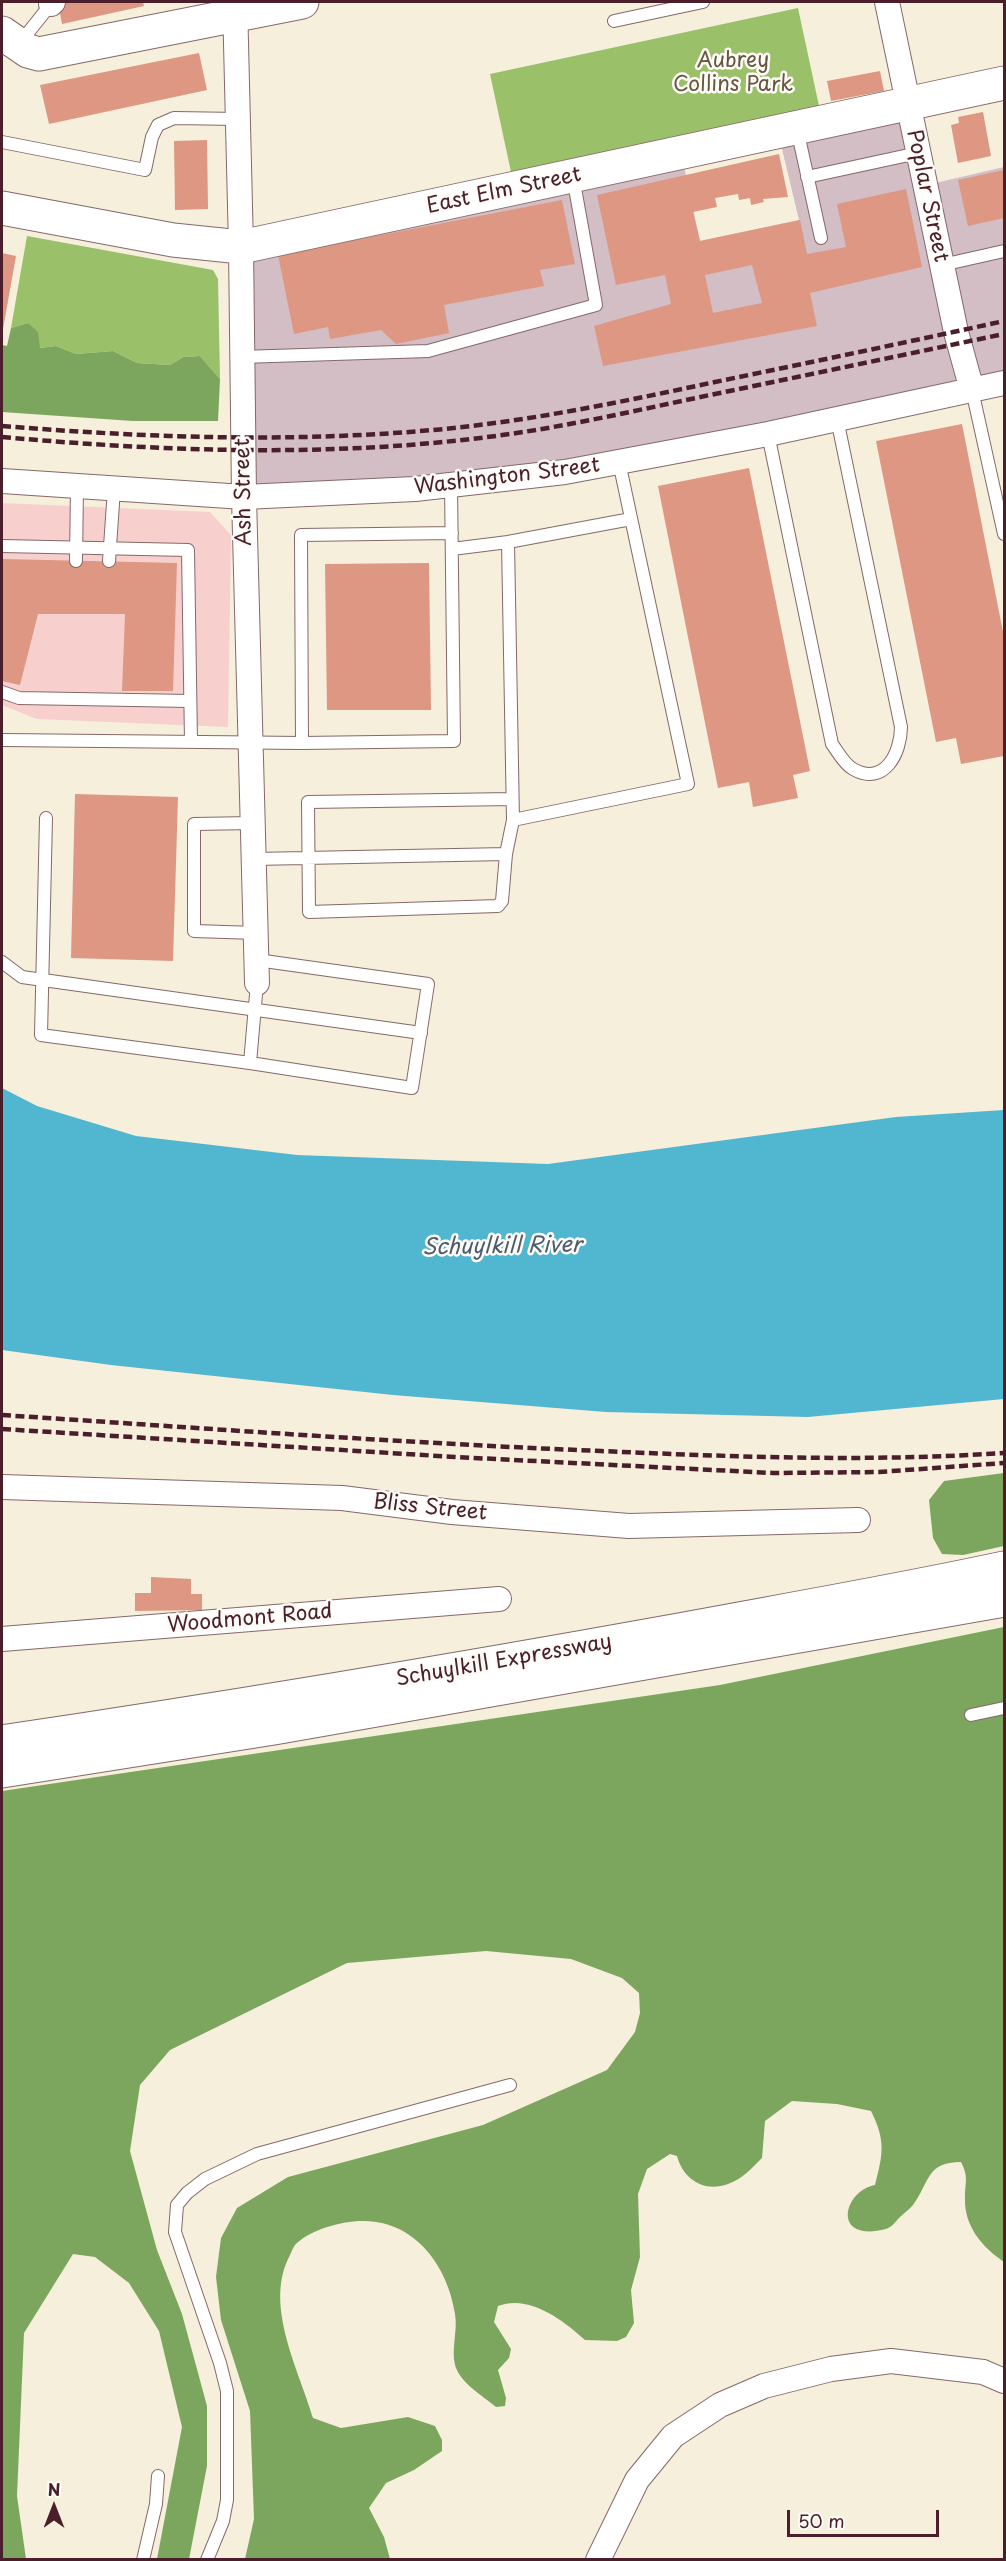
<!DOCTYPE html>
<html>
<head>
<meta charset="utf-8">
<style>
  body { margin:0 }
  #map { position:relative; width:1006px; height:2561px; overflow:hidden; background:#f5efdc; font-family:"Playpen Sans",sans-serif }
  canvas { display:block }
  .frame { position:absolute; inset:0; border:3px solid #4a1f2b; pointer-events:none }
  .north { position:absolute; left:24px; top:2477px; width:60px; height:60px; -webkit-text-stroke:4px #fdfcf7; paint-order:stroke; rotate:0deg; font-size:16px; font-weight:700; line-height:24px; text-align:center; color:#4a1f2b }
  .north::after { content:''; display:block; margin:auto; width:21px; height:27px; background:#4a1f2b; clip-path:polygon(50% 0,100% 100%,50% 72%,0 100%) }
  .scale { position:absolute; left:787px; top:2510px; width:152px; height:27px; box-sizing:border-box; border:3px solid #4a1f2b; border-top:0; padding-left:8px; font-size:18px; line-height:21px; white-space:nowrap; color:#4a1f2b; -webkit-text-stroke:4px #fdfcf7; paint-order:stroke }
</style>
</head>
<body>
<div id="map">
<canvas width="1006" height="2561"></canvas>
<div class="frame"></div>
<div class="north">N</div>
<div class="scale">50 m</div>
</div>
<script>
const context = document.querySelector('canvas').getContext('2d');
context.lineJoin = 'round';
function fillPath(path, color) { context.fillStyle = color; context.fill(path, 'evenodd'); }
function strokePath(path, color, width, dash) { context.strokeStyle = color; context.lineWidth = width; context.lineCap = dash ? 'butt' : 'round'; context.setLineDash(dash || []); context.stroke(path); }
function drawText(font, color, halo, rows, align = 'center') {
  context.font = font + ' "Playpen Sans",sans-serif'; context.lineWidth = 5; context.setLineDash([]); context.textBaseline = 'middle'; context.strokeStyle = halo; context.fillStyle = color; for (const [text, x, y, turn = 0] of rows) {
    context.save(); context.translate(x, y); context.rotate((+turn || 0) * Math.PI / 180); context.textAlign = isNaN(turn) ? turn : align; if (halo) context.strokeText(text, 0, 0); context.fillText(text, 0, 0); context.restore();
  }
}
fillPath(new Path2D(`
  M2,503l208,9 21,23 -3,192 -191,-8 -35,-14z`), '#f7d0ce');
fillPath(new Path2D(`
  M908,104l23,80 73,-17v216l-439,89 -321,25 -3,-250 440,-94 19,88 99,-21 -21,-88z`), '#d2bec4');
fillPath(new Path2D(`
  M798,8l21,98 -308,66 -21,-98z
  M27,236l186,34 5,9 2,100 -20,-23 -17,1 -13,8 -33,-2 -24,-12 -37,3 -20,-8 -16,2 -12,-25 -17,5z`), '#9bc06a');
fillPath(new Path2D(`
  M28,323l10,9 2,16 16,-2 20,8 37,-3 24,12 33,2 13,-8 17,-1 20,23 -2,42h-85l-131,-9v-67l5,1 4,-18z
  M1004,1473v73l-41,9 -21,-1 -9,-16 -4,-38 15,-19z
  M1004,1627v635c-22,-15 -40,-36 -39,-64 0,-17 4,-20 -4,-36 -35,0 -31,20 -48,43 -3,4 -9,8 -13,12 -5,5 -8,10 -14,12 -55,14 -43,-38 -11,-44 8,-31 11,-44 -4,-74l-34,-7 -45,-3 -27,20 -3,37c-9,9 -21,22 -34,26 -24,9 -45,-5 -51,-28l-7,-2 -23,15 -9,25 2,63 -9,33 3,33 -8,14 -9,4 -32,-1c-22,-20 -56,-46 -87,-34l-4,16 17,27 -2,9 -11,12 8,28 -1,8 -9,1c-14,-12 -36,-24 -41,-42 -4,-16 3,-35 0,-51 -7,-47 -39,-92 -90,-93 -20,-1 -53,8 -68,22 -4,3 -6,11 -9,16 -23,49 11,111 25,159l28,10 67,-11 27,9 7,14v11l-28,19 -28,13 -17,25 15,29 6,22h-145l9,-40 -4,-108 -29,-91 -5,-43 5,-39 16,-30 51,-31 195,-52 124,-55 28,-38 5,-19 -1,-20 -17,-15 -51,-19 -85,-8 -139,12 -177,87 -30,35 -10,66 27,99 25,64 25,92v60l-18,93h-32l25,-132 -23,-96 -30,-48 -34,-26 -22,-3 -49,79 -7,163 9,63h-24v-768l718,-106z`), '#7ca65e');
fillPath(new Path2D(`
  M2,1088l35,18 99,30 161,19 251,9 348,-47 108,-7v289l-196,18 -202,-5 -213,-17 -282,-30 -109,-15z`), '#51b6cf');
fillPath(new Path2D(`
  M58,2h85l1,4 -82,18z
  M199,53l8,37 -158,34 -9,-39z
  M880,71l4,20 -53,10 -4,-20z
  M983,112l8,44 -33,7 -7,-38 8,-2 -1,-6z
  M207,140l1,69 -33,1 -1,-69z
  M779,154l9,43 -25,2 1,3 -13,3 -1,-7 -11,2 -1,-6 -23,4 2,9 -24,5 7,29 100,-21 7,34 39,-7 -9,-43 69,-15 16,78 -112,26 7,33 -214,40 -9,-40 77,-22 -6,-29 -49,10 -19,-90zM752,265l10,38 -49,10 -8,-38z
  M1004,170v48l-36,8 -10,-46z
  M562,200l13,64 -35,6 4,16 -100,19 5,28 -53,11 -15,-14 -51,9 -2,-12 -34,7 -16,-79z
  M2,253l14,3 -13,73h-1z
  M962,424l42,213v119l-43,8 -5,-26 -20,4 -60,-301z
  M749,468l61,303 -17,4 5,23 -45,9 -4,-25 -31,6 -60,-302z
  M2,559l175,4 -4,128h-51l3,-77h-87l-18,71 -18,-4z
  M429,563l2,147h-104l-2,-146z
  M75,794l103,3 -5,164 -102,-3z
  M151,1577l40,2v15h11v16l-67,1v-18h16z`), '#dd9782');
const lane = new Path2D(`
  M614,21l89,-19
  M19,44l32,-40 -2,-2
  M797,129l24,109
  M2,142l143,28 7,-33 6,-12 16,-7 64,1
  M807,177l111,-24
  M942,265l62,-14
  M241,357l187,-6 168,-46 -23,-128
  M972,390l32,144
  M768,434l64,310c6,8 12,20 21,25 31,18 48,-16 48,-42l-64,-308
  M619,462l69,322 -175,36 -5,-278 123,-23
  M451,485l3,256 -152,2 -1,-208 151,-2
  M2,546l186,4 3,192
  M452,549l56,-7
  M76,561l1,-74
  M109,561l5,-72
  M2,692l17,6 171,3
  M2,740l300,3
  M512,799l-204,3 1,110 189,-6 4,-5 4,-47 7,-34
  M46,818l-5,217 209,28
  M253,823l-59,1v107l62,2
  M254,859l252,-5
  M257,960l171,24 -16,104 -162,-25 7,-80
  M2,962l20,15 399,56
  M971,1715l33,-7
  M143,2560l13,-56 2,-28
  M207,2560l16,-39 4,-21v-109l-7,-28 -45,-131 2,-27 10,-12 18,-14 52,-25 253,-69`);
const street = new Path2D(`
  M235,2l6,245 3,250 13,486
  M887,2l69,330 16,58
  M51,4l2,-2
  M2,481l242,16 171,-8 150,-17 203,-38 236,-51
  M2,1487l340,11 110,14 177,14 229,-6
  M2,1639l497,-40
  M598,2560l39,-80 36,-44 47,-31 44,-19 67,-17 60,-8 92,11 21,9`);
const secondary = new Path2D(`
  M2,33l26,18 11,3 263,-52
  M2,208l171,32 68,7 763,-164`);
const highway = new Path2D(`
  M2,1742c222,-33 444,-70 666,-110 112,-21 225,-40 336,-64
  M2,1771l272,-43 730,-128`);
strokePath(lane, '#866869', 14);
strokePath(street, '#866869', 26);
strokePath(secondary, '#866869', 35);
strokePath(highway, '#866869', 35);
strokePath(lane, '#fff', 12);
strokePath(street, '#fff', 24);
strokePath(secondary, '#fff', 33);
strokePath(highway, '#fff', 33);
strokePath(new Path2D(`
  M2,426c147,12 294,17 442,3 91,-9 182,-28 271,-47 97,-20 193,-40 289,-61
  M2,437c168,15 340,21 508,-3 69,-10 137,-26 205,-40 97,-20 193,-40 289,-60
  M2,1415c199,13 399,28 599,36 135,6 269,11 403,2
  M2,1429l453,28 318,16 106,-1 125,-9`), '#4a1f2b', 4.5, [9, 4.5]);
drawText('21px', '#665741', '#fdfcf7', [
  ["Aubrey",733,61],
  ["Collins Park",733,85]
]);
drawText('21px', '#4a1f2b', '#fdfcf7', [
  ["East Elm Street",504,191,-12],
  ["Poplar Street",927,196,78],
  ["Washington Street",507,477,-7],
  ["Ash Street",244,492,-91],
  ["Bliss Street",430,1508,6],
  ["Woodmont Road",250,1619,-5],
  ["Schuylkill Expressway",504,1661,-10]
]);
drawText('italic 22px', '#4d5b6d', '#fdfcf7', [
  ["Schuylkill River",502,1247,-1]
]);
</script>
</body>
</html>
